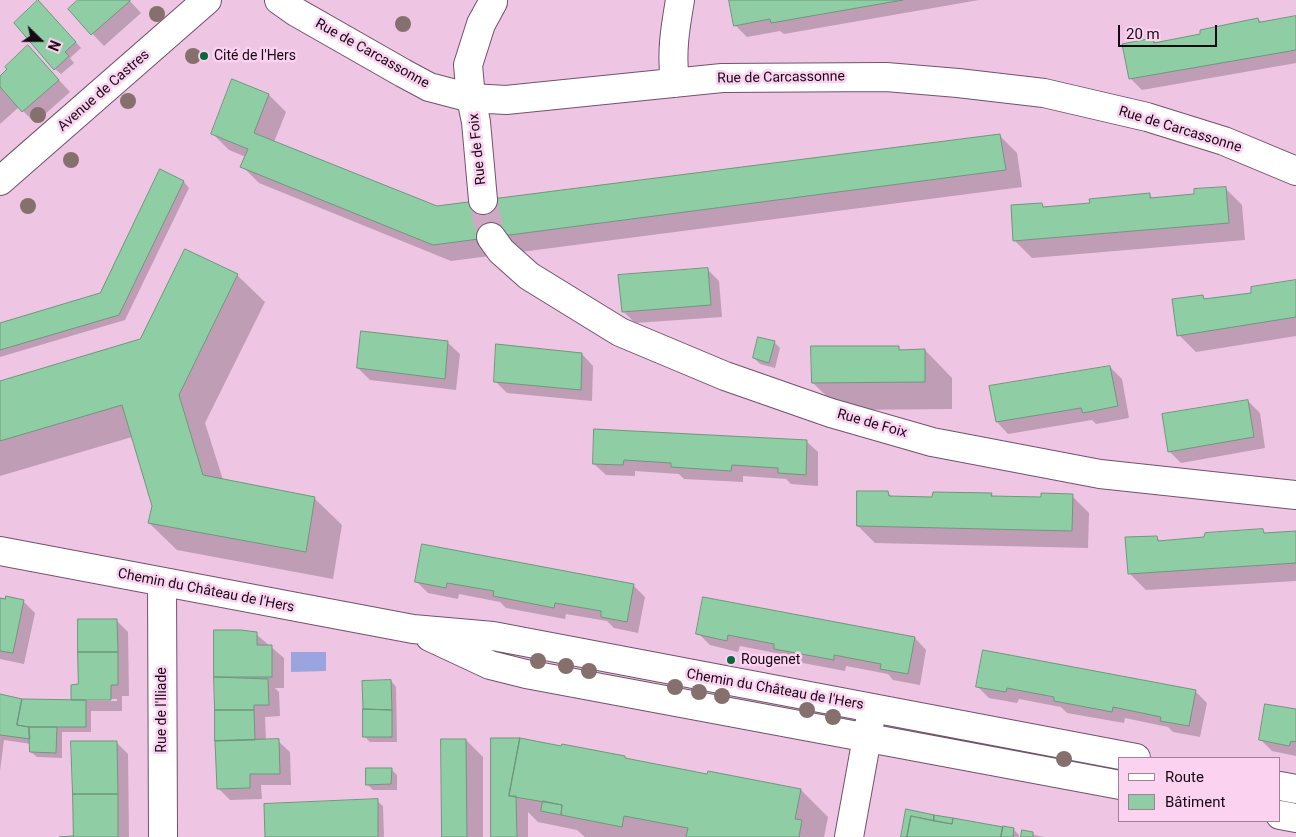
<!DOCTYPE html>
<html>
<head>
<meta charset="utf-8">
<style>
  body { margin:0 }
  #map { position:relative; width:1296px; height:837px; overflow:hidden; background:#eec5e3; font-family:Roboto,sans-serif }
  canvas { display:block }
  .legend { position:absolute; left:1118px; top:757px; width:162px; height:65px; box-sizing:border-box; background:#fbd2f0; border:1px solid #a08298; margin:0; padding:6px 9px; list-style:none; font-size:15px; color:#170a14 }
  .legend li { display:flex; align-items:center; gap:10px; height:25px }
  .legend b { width:25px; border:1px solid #a08298 }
  .north { position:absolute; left:15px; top:15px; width:50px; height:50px; -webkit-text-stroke:4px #fbd2f0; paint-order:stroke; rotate:112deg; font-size:14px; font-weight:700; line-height:20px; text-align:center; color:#170a14 }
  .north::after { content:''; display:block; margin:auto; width:18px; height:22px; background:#170a14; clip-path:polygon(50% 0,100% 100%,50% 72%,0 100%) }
  .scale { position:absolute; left:1118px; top:25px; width:99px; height:22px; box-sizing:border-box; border:2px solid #170a14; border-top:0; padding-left:6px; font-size:15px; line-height:18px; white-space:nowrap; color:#170a14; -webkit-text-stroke:4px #fbd2f0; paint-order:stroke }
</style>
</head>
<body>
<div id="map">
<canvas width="1296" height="837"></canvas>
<ul class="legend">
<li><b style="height:6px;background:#fff"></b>Route</li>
<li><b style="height:14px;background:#8fcda5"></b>Bâtiment</li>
</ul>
<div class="north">N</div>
<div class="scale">20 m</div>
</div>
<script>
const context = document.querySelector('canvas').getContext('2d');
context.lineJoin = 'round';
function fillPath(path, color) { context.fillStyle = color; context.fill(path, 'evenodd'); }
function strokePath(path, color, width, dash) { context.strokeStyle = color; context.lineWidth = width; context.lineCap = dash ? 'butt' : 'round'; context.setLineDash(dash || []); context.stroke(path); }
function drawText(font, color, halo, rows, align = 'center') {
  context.font = font + ' Roboto,sans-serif'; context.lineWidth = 5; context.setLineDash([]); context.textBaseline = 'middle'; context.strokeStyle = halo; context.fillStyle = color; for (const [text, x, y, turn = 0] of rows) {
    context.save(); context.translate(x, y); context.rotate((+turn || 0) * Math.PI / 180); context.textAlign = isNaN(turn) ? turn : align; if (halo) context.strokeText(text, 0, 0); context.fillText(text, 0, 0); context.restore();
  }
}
fillPath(new Path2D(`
  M291,652h35v19l-35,1z`), '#9aa5df');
fillPath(new Path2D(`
  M80,0h49l12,13 -37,33 -35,-37z
  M731,0h248l-195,34 -4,-3 -33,6 -12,-12z
  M44,7l37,41 -11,10 4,5 -13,11 -6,-5z
  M1296,17v46l-154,27 -12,-12 22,-39 4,4 45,-8 57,-16 4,4z
  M39,58l31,34 -35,31 -16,-16 -19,17v-46z
  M233,80l36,15 17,17 -12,30 162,65 564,-71 17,17 5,34 -571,74 -192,-78 -17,-17 4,-9 -17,-7 -17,-17z
  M161,171l23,11 5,6 -64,132 -125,37v-33l101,-30z
  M1225,188l17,17 3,35 -213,18 -17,-17 26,-37 4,4 46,-4 58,-10 4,5 42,-4z
  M707,269l12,12 3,36 -87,6 -12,-12z
  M237,275l28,27 -60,121 18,57 91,18 28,27 -9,54 -156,-29 -28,-27 4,-17 -21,-69 -132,39v-94l141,-42z
  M1296,282v54l-100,16 -17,-17 24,-38 3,3 46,-6z
  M774,342l6,6 -5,20 -15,-4 -6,-6z
  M448,343l12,11 -4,36 -86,-10 -12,-12z
  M899,348l3,3 23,-1 27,28v31l-111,1 -28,-27z
  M582,354l11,12 -1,35 -85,-8 -12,-12z
  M1110,367l12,12 7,39 -33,6 -4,-4 -84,14 -11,-12z
  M1248,401l12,12 5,35 -84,15 -12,-12z
  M595,430l211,11 12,11v34l-27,-2 -5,-5 -43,-3v6l-59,-3 -5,-5 -44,-3v5l-29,-1 -12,-11z
  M888,493l4,4 42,1 57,-4 4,4 47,1 30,-3 17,17 -1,35 -213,-5 -17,-17z
  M1263,531l3,3 30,-2v49l-150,9 -17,-17 27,-36 5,5z
  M417,582l216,3 12,12 -7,36 -24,-5 -7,-7 -41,-7 -1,5 -59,-11 -6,-6 -41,-8 -1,5 -30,-6z
  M0,600l23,1 12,12 -11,51 -24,-5z
  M116,620l12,12 1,64h-7v15h-31v21h-29v26l-25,-1 -6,-5v-8l-27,-4 -4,31v-75l22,5h51l6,-16zM83,699h34v2h-32z
  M215,631l41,3 28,24v30h-9l4,4 1,24 -15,1 1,24h12l12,11 1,33h-30l1,14 -32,1 -12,-12z
  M698,633l217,5 11,12 -6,35 -27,-5 -5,-6 -42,-8 -1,5 -58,-11 -6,-6 -41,-8 -2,6 -28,-7z
  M391,681l5,6 1,55h-27l-6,-6z
  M977,686l218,5 12,12 -7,34 -27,-5 -5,-5 -43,-9 -1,5 -57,-10 -6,-6 -42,-8 -2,4 -28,-5z
  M1296,711v45l-24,-5 -12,-12z
  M466,740l17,17v80h-40z
  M492,740l133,17 3,3 80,15 93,15 27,27 -4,20h-239l-8,-7 -39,-8 -10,-10v25h-35z
  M116,742l12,12 1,83h-54z
  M391,769l6,6v15h-24l-6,-6z
  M377,801l6,5 1,31h-118z
  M1014,830l5,5v2h-117z
  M1033,833l1,2 11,2h-22z`), '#0003');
const building = new Path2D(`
  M38,0l38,42 -11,10 4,4 -15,14 -40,-47z
  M78,0h52v1l-39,34 -23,-26z
  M729,0h174l-132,23 -1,-4 -36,7z
  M1296,16v34l-167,29 -7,-35 31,-6 1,5 46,-9v-4l58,-12 1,4z
  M28,45l31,35 -37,32 -22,-25v-11l7,-7 -2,-2z
  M232,79l37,15 -15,39 183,73 563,-72 6,36 -573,75 -193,-78 8,-18 -37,-15z
  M160,169l24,12 -65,134 -119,35v-27l100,-30z
  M1226,187l3,36 -216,18 -2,-36 31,-2 1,4 47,-4 -1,-4 61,-6v5l44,-4v-5z
  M185,249l53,25 -59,121 24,80 112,22 -9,55 -158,-29 4,-17 -30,-101 -122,36v-60l140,-42z
  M708,268l3,37 -89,7 -4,-37z
  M1296,280v37l-119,19 -5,-37 31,-4 1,4 47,-6v-6z
  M361,331l87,10 -3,38 -88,-11z
  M758,337l17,4 -6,22 -16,-5z
  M496,344l86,9 -1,37 -87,-8z
  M811,346h88v4l26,-1v33l-113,1z
  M1110,366l8,40 -35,7 -2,-5 -85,14 -7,-36z
  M1248,400l6,37 -86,15 -6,-38z
  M594,429l213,11 -1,35 -28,-2v-5l-46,-3 -1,6 -60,-4v-4l-47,-3 -1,5 -30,-1z
  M857,491h31l1,5 43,1 1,-5 59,1 -1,3 50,1v-4l32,1 -1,37 -215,-5z
  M1263,529l1,4 32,-2v32l-168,11 -3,-37 32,-1 1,5 46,-4 1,-4z
  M422,544l212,40 -7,38 -26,-5v-6l-46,-8 -1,5 -61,-12 1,-5 -47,-8 -1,5 -31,-6z
  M6,596l18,4 -11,53 -13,-2v-53l5,1z
  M703,597l212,40 -7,37 -28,-5 1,-5 -47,-9v5l-60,-11v-5l-46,-9 -1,6 -31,-7z
  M78,619h39l1,33h-40z
  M214,630h27l16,2v13h15v32h-58z
  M983,650l213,40 -7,36 -29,-5 1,-4 -48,-10 -1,5 -58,-11v-4l-47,-9 -1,4 -30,-5z
  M78,652h40v33h-7v15h-40v-15l7,-1z
  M214,677l54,2 1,26h-15v5h-39z
  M391,680l1,30 -29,-1 -1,-28z
  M0,694l22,5 -5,26 12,2 1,12 -30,-4z
  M22,699l64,1v27h-57l-12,-2z
  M1265,704l31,5v33l-5,-1 -2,5 -30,-6z
  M363,709l29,1v27h-29z
  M215,710h39l1,30 -40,1z
  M29,727h28l-1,26 -26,-1z
  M491,738h29l-11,58h7l1,41h-26z
  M520,738l41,8 1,-2 63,12v2l82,16 1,-3 93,18 -6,30 7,1 -3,17h-113l2,-9 -64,-12 -2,11 -61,-12 1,-10 -53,-9z
  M279,739l1,35h-30v14l-33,1 -2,-48z
  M441,739h25l1,98h-25z
  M71,741h46l1,53h-45z
  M366,768h26l-1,16 -25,1z
  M73,794h45v43h-59l14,-1z
  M378,799v38h-113l-1,-33z
  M543,801l19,4 -1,10 -20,-4z
  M906,809l28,6v6l-23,-5 -4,21h-6z
  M934,815l19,3 -1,6 -18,-3z
  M911,816l41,8 1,-6 50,9 -2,10h-94z
  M1003,826l11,2 -1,9h-12z
  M1022,830l11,2v5h-12z`);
fillPath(building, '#8fcda5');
strokePath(building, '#6e977c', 1);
strokePath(new Path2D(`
  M483,200l8,37`), '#cea9c4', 28, [28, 14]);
const minor = new Path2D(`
  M279,0l17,12 107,61 26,14 42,11 35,2 216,-22 164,-1 72,6 86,10 103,24 77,24 72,30
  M675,83c-4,-30 0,-54 5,-83
  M483,200l-7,-78 -5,-24 -3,-33 13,-41 12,-22
  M491,237l10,14 28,25 91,56 105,44 106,37 101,29 168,32 196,21
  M0,551l413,78 80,7 643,122
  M162,582l1,255
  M430,637l60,28 36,9 594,111
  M1280,786l16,3
  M1280,815l16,3
  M849,837l21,-116`);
const major = new Path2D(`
  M0,181l207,-181`);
strokePath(minor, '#74516c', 30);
strokePath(major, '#74516c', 30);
strokePath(minor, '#fff', 28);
strokePath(major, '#fff', 28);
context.fillStyle = '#86706d';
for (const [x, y] of [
  [157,14],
  [403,24],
  [193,56],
  [128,101],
  [38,115],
  [71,160],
  [28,206],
  [538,661],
  [566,666],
  [589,671],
  [675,687],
  [699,692],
  [722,696],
  [807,710],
  [833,717],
  [1064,759]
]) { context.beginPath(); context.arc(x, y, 8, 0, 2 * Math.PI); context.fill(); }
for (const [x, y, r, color] of [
  [204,56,5,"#08683b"],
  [731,660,5,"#08683b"]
]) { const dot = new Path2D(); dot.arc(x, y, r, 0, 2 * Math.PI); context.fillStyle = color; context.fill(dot); strokePath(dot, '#fbd2f0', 2); }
drawText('14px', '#170a14', '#fbd2f0', [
  ["Rue de Carcassonne",372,54,29],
  ["Rue de Carcassonne",781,78,-1],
  ["Avenue de Castres",104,91,-41],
  ["Rue de Carcassonne",1180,130,17],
  ["Rue de Foix",478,149,-96],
  ["Rue de Foix",872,424,16],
  ["Chemin du Château de l'Hers",206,591,11],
  ["Chemin du Château de l'Hers",775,690,10],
  ["Rue de l'Iliade",162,710,-90]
]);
drawText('14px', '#170a14', '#fbd2f0', [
  ["Cité de l'Hers",214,56],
  ["Rougenet",741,660]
], 'left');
</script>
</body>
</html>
